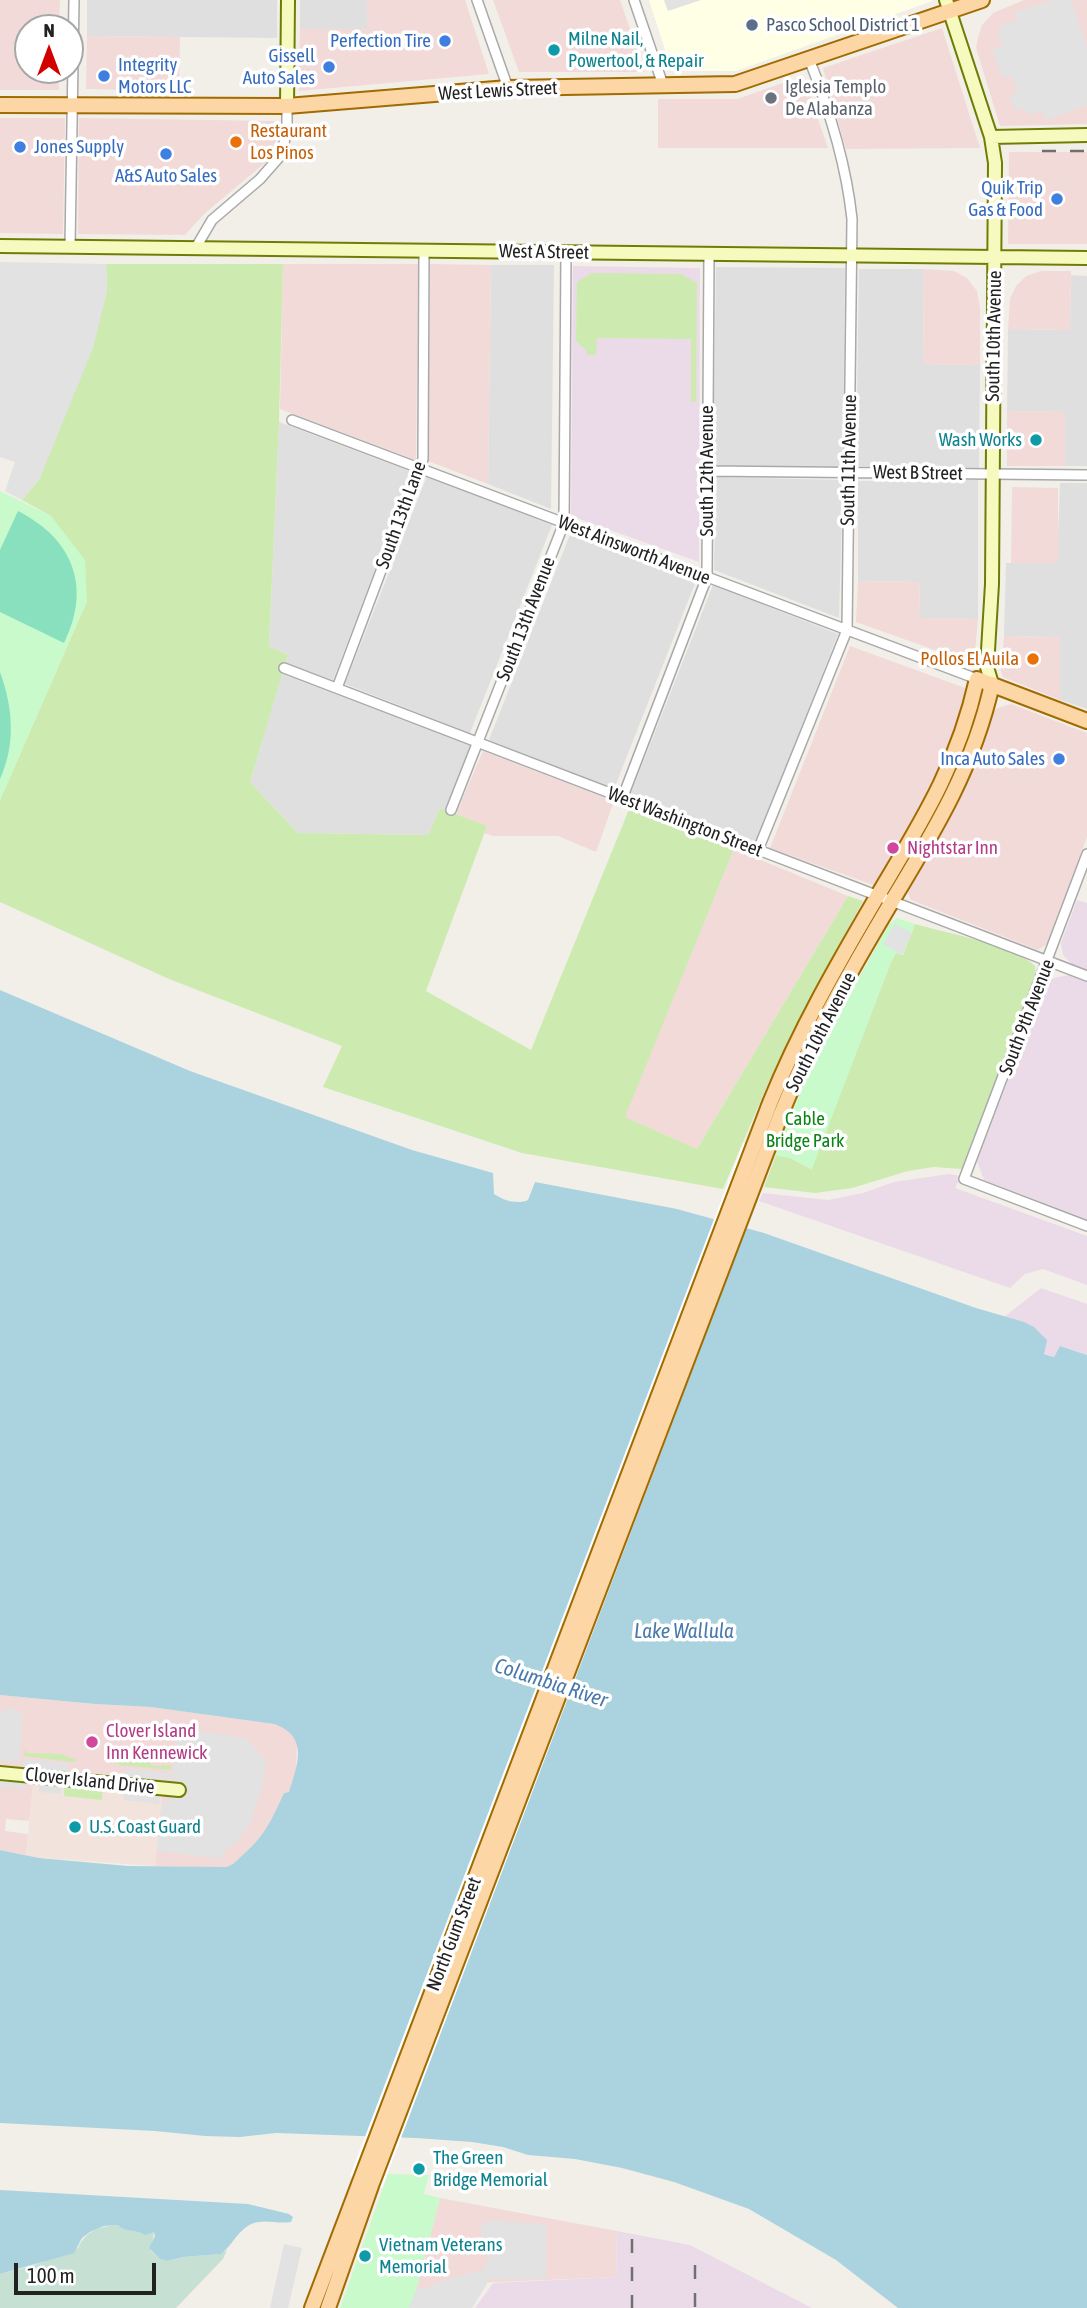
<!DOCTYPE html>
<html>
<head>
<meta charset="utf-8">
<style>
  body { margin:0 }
  #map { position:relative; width:1087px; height:2308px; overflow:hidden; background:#f2efe9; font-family:"Asap Condensed",sans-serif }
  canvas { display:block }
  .north { position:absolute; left:14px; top:14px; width:70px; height:70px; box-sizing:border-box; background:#fff; border:2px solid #a7a7a7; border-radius:50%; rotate:0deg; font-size:19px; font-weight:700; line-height:28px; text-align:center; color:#222 }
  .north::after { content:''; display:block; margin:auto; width:24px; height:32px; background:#d40000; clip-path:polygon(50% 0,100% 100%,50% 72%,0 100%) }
  .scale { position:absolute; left:14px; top:2263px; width:142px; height:32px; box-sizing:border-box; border:4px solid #222; border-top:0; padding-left:9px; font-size:21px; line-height:24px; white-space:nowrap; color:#222; -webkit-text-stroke:5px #fff; paint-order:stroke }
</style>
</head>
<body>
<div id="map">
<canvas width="1087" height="2308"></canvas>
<div class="north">N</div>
<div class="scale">100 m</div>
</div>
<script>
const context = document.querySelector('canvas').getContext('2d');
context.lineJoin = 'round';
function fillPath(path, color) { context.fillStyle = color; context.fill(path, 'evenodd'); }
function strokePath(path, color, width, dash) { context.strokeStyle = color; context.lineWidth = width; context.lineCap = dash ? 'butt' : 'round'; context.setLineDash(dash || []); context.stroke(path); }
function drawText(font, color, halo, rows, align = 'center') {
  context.font = font + ' "Asap Condensed",sans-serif'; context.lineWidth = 7; context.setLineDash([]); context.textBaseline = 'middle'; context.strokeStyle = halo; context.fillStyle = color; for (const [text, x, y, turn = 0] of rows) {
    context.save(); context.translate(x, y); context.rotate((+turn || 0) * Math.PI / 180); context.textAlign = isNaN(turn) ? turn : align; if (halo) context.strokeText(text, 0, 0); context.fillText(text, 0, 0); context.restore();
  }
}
fillPath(new Path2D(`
  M87,0h190v38l-190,-2z
  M300,0h67l1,29h-68z
  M491,265h63l-3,244 -63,-25z
  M716,267l129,1 -2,199 -130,-1z
  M859,269h65l-1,95 57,1 -1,103 -123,-2z
  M1071,275l16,1v190h-22v-54l-58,-1 1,-82 62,1z
  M279,422l133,50 -79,208 -47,-17 2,-8 -19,-9z
  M427,476l125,49 -82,208 -125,-49z
  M716,477l127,3 -4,138 -125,-48z
  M978,480v139l-59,-1 1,-36 -62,-1v-100z
  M1060,483h27v226l-27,-9v-63l-56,-1 2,-73h51z
  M571,532l125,49 -82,208 -125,-49z
  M713,585l125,49 -82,208 -125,-49z
  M282,674l189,72 -26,64 -5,-2 -12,27 -130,-2 -48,-51z`), '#e0dfdf');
fillPath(new Path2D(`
  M0,0h60l-1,28h-31v42h31v20h-59z
  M367,0h98l24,74 -190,17 1,-62h67z
  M493,0h127l25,72h-126z
  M1024,0h63v124l-87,2 -24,-78 2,-11 4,-12 11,-12z
  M942,28l38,120 -134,1 -23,-81z
  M87,36l93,1 -1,54 -93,-2z
  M803,76l25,72h-170v-49h79z
  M0,118h65l-2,116 -63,-1z
  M79,118l197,3v17l-4,19 -68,57 -19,21 -107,-1z
  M1009,152h78v92h-79z
  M283,264h135l-2,196 -136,-51z
  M430,264l61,1 -3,219 -60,-23z
  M924,269l30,2 13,7 10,13 3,17v57l-57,-1z
  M1041,271h30l-1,59 -62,-1 2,-30 6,-13 10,-10z
  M1007,411l58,1v54h-58z
  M1012,487l46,1v75h-47z
  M858,581l62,1 -1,36 59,1 -4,45 -118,-42z
  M1004,636l56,1v63l-57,-23 -2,-6z
  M850,646l118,43 -12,43 -27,66 -53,88 -106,-38z
  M1011,704l76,29v104l-40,107 -9,6 -127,-50 -4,-9 45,-78 43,-104z
  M483,751l131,50 -18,51 -38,-16h-65l-9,-3 3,-6 -31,-13z
  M734,849l114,47 -151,253 -73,-32z
  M0,1695l95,9 56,3 123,17 11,4 8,6 4,9 -1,28 -7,21 -5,1 -13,30 -13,19 -22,21 -9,5 -72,-2 7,-72 -128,-12 -5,39 -23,-2 -1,12 23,3 -2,21 -26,-5z
  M440,2198l177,33 -1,46 -143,6 -64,25 8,-21z`), '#f2dad9');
fillPath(new Path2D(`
  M573,266l127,2 -1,294 -128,-46z
  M1077,900l10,3v67l-15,-6 -9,-9 -2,-12z
  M1069,975l18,7v237l-103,-39 -7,-19 69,-178 8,-5z
  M949,1174l12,2 -6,12 132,48v49l-44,-16 -18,5 -15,14 -251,-87 4,-8 65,7 35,-7 31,-11z
  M1041,1288l46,16v51l-27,-9 -6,11 -11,-4 -39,-36z
  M617,2231l73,14 122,63h-337l18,-25 123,-6z`), '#ebdbe8');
fillPath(new Path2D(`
  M649,0h283v1l-196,70h-64z`), '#ffffe5');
fillPath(new Path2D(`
  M33,1782l129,12 -7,72 -113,-8 -2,14 -14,-17z`), '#f3e3dd');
fillPath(new Path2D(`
  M106,264h177l-4,158 -10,224 19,9 -38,127 48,51 130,2 12,-27 47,18 -61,165 105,59 99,-243 104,42 -109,268 72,32 151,-253 15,5 -58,106 -35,72 -47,110 -201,-36 -199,-66 19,-41 -173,-67 -169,-77v-102l87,-199 -36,-85 -29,-16 18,-22 67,-187z
  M592,273l89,1 16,9 -1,119h-5v-63l-94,-1 -1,17h-9l-1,-5 -10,-9 1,-59z
  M915,924c28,8 101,22 120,42l1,9 -74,194 -28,-2 -26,4 -56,17 -37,5 -51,-6 12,-32 14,3 21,11 80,-207 5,-9 7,2z
  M25,1749l2,4 33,1 17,6 -4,2 -49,-6z
  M112,1760l20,3 3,-2 15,2 2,3 19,-1v5l-52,-5z
  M64,1786l39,3 -1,11 -38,-4z`), '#cdebb0');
fillPath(new Path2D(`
  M118,2225l13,6 23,1 -3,19 9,8 7,2 16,-4 37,-3 7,-4 -4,9 -47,49h-176v-34l32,-8 46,-18c7,-17 23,-22 40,-23z`), '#c6e0d4');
fillPath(new Path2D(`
  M0,491l51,25 34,44 2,41 -87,199z
  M897,918l18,6 -12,31 -7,-2 -5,9 -79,207 -22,-11 -16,-3 43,-102 72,-129z
  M388,2174l41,1 -5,19 16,4 -23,89 -8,21h-69z`), '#c8facc');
fillPath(new Path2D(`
  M18,511c55,28 74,76 46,132l-64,-31v-62z
  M0,672c13,36 16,72 0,107z`), '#88e0be');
fillPath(new Path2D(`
  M664,0h37l-33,11z
  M1053,0h18l16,47v58l-42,15 -3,-8 -10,3 -10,-7 -7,3 -6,-15 9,-4 -7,-17 -8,3 -11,-28 10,-4 -4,-12 3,-8 16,-6 -2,-7z
  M0,262l106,2 1,27 -14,57 -53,130 -18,22 -17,-9 10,-29 -15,-5z
  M895,924l17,9 -10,22 -19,-11z
  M5,1708l12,1v4l6,1 -4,48 -19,-1v-50h4z
  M177,1727l69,12 20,21 -5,32 -6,12 -2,14 -16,24 -14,10 -1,7 -65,-8 5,-50h8z
  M23,1759l45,4 -1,10 -44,-5z
  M126,1769l44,4v8l-45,-5z
  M0,1779l25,2 -1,8 -24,-2z
  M39,1783l23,2 -1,9 -22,-2z
  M124,1791l36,4 -1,9 -35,-4z
  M487,2221l59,3v55h-56l-18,29h-63l8,-20h10l13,-7 42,-11 3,-3 3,-9 -8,-32z
  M284,2244l18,4 -14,60h-18z`), '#e2e2e2');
fillPath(new Path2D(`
  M0,990l190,81 222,79 81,23 1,21c9,6 23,11 34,6l7,-18 142,27 87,24 212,75 48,14 10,5 13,13 -3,14 10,3 6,-11 27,9v953h-189l-62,-48 -87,-51 -75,-27 -52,-14 -47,-9 -47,-4 -25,-8 -31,-5 -56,-4 -140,-5 -36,4 -35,-1 -50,-5 -155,-8v-273l39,8 89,8 99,1c8,-3 11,-8 17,-13 22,-20 28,-35 40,-61l5,-1c9,-28 20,-56 -15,-68l-123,-17 -56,-3 -95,-9z
  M0,2190l248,14 41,10 4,3 -2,5c-11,2 -22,-2 -33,0 -18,3 -25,23 -37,32l-38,3 -16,4 -7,-2 -11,-11 6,-12 -1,-4 -9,3c-8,-6 -20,-2 -27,-10l-14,1 -14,6 -8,6 -8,15 -74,21z`), '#aad3df');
fillPath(new Path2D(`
  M743,1143l31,12 -392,1033 -32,-12z`), '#fff');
const street = new Path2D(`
  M477,0l31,88
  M634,0l29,85
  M70,247l4,-247
  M195,249l17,-29 48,-41 22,-25 5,-27v-21
  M292,420l685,259
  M707,471l380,4
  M284,668l803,308
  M337,688l86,-229 1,-208
  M622,799l85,-222 2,-323
  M451,810l113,-287 2,-270
  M758,850l89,-220 5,-411c-6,-56 -22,-108 -43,-160
  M1087,854l-123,325 123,47`);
const secondary = new Path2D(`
  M946,0l45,137 4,26 -3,421 -5,83 5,17
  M287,106l1,-106
  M991,137l96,-2
  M0,246l1087,12
  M0,1773l179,17`);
const primary = new Path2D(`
  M0,105l287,1 221,-18 227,-4 247,-84
  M312,2308l458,-1205c29,-72 68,-140 108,-208 44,-74 80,-130 99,-216l110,42
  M328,2308l44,-125 409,-1069c30,-75 70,-144 111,-213 43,-71 82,-135 100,-217`);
strokePath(street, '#a9a9a9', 12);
strokePath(secondary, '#707d05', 16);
strokePath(primary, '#a06b00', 18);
strokePath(street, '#fff', 9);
strokePath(secondary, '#f7fabf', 12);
strokePath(primary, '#fcd6a4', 14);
strokePath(new Path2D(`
  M1042,151h45
  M632,2239v69
  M695,2265v43`), '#707070', 2.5, [14, 14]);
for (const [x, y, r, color] of [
  [752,25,7,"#5c6f8a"],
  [445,41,7,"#3f7fe0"],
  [554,50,7,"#0f9aa8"],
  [329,67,7,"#3f7fe0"],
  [104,76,7,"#3f7fe0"],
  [771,98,7,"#6b7280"],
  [236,142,7,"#e8710a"],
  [20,147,7,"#3f7fe0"],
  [166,154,7,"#3f7fe0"],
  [1057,199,7,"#3f7fe0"],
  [1036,440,7,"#0f9aa8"],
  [1033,659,7,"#e8710a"],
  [1059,759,7,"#3f7fe0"],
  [893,848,7,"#d1479c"],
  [92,1742,7,"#d1479c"],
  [75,1827,7,"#0f9aa8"],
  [419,2169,7,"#0f9aa8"],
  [365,2256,7,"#0f9aa8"]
]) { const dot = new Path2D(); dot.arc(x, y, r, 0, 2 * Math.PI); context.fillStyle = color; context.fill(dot); strokePath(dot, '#fff', 2.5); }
drawText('19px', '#4e5e75', '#fff', [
  ["Pasco School District 1",766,25]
], 'left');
drawText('19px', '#0d838f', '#fff', [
  ["Milne Nail,",568,39],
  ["Powertool, & Repair",568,61],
  ["Wash Works",1022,440,"right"],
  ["U.S. Coast Guard",89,1827],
  ["The Green",433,2158],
  ["Bridge Memorial",433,2180],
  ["Vietnam Veterans",379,2245],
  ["Memorial",379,2267]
], 'left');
drawText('19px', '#366cbe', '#fff', [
  ["Perfection Tire",431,41],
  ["Gissell",315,56],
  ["Auto Sales",315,78],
  ["Integrity",118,65,"left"],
  ["Motors LLC",118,87,"left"],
  ["Jones Supply",34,147,"left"],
  ["A&S Auto Sales",166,176,"center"],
  ["Quik Trip",1043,188],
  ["Gas & Food",1043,210],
  ["Inca Auto Sales",1045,759]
], 'right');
drawText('19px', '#5b616d', '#fff', [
  ["Iglesia Templo",785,87],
  ["De Alabanza",785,109]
], 'left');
drawText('19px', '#222', '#fff', [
  ["West Lewis Street",498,91,-3],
  ["West A Street",544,252,1],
  ["South 10th Avenue",994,336,-89],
  ["South 11th Avenue",849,460,-89],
  ["South 12th Avenue",707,471,-90],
  ["West B Street",918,473,1],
  ["South 13th Lane",401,515,-70],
  ["West Ainsworth Avenue",634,550,21],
  ["South 13th Avenue",526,619,-69],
  ["West Washington Street",685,822,21],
  ["South 9th Avenue",1027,1017,-69],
  ["South 10th Avenue",821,1032,-63],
  ["Clover Island Drive",90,1781,6],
  ["North Gum Street",454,1934,-69]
]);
drawText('19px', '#c56008', '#fff', [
  ["Restaurant",250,131],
  ["Los Pinos",250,153],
  ["Pollos El Auila",1019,659,"right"]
], 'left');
drawText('19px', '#b23c85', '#fff', [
  ["Nightstar Inn",907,848],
  ["Clover Island",106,1731],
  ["Inn Kennewick",106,1753]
], 'left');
drawText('19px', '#0c8416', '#fff', [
  ["Cable",805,1119],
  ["Bridge Park",805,1141]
]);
drawText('italic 21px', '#4a7aab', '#fff', [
  ["Lake Wallula",684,1631],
  ["Columbia River",551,1683,18]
]);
</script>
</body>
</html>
